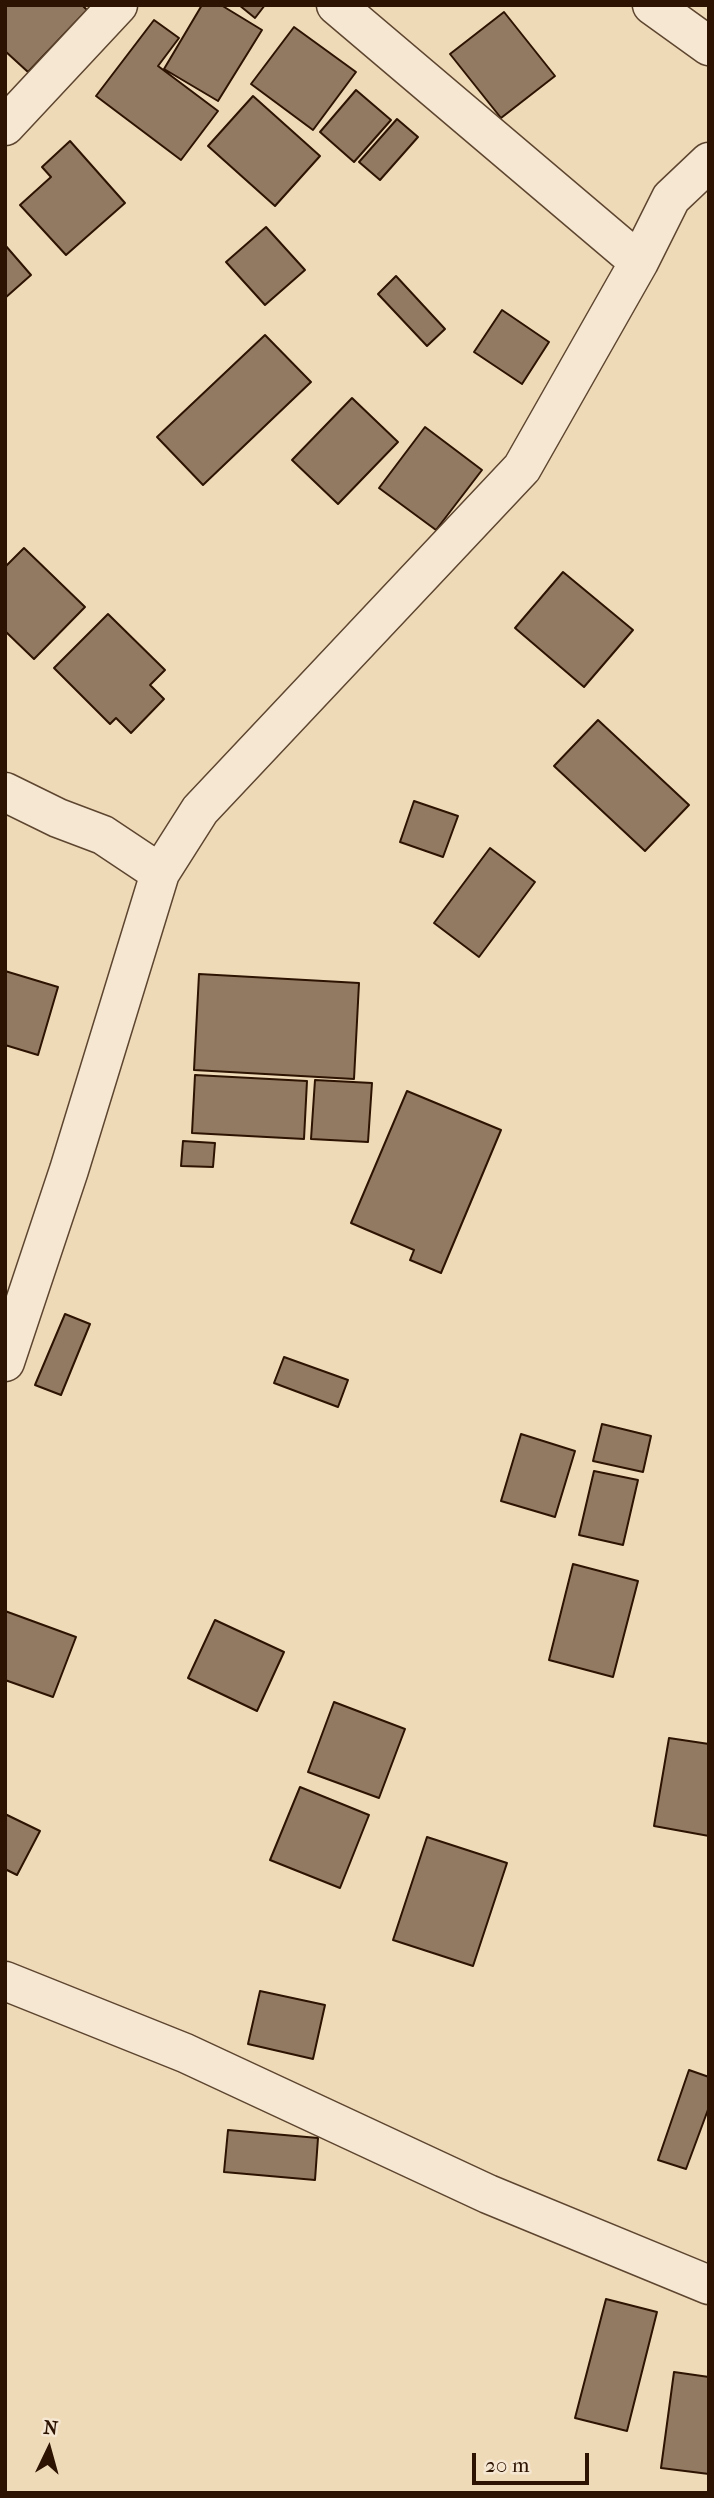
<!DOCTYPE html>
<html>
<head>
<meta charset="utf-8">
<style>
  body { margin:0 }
  #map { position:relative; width:714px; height:2498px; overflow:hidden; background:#efdab8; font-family:"IM FELL French Canon",serif }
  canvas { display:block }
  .frame { position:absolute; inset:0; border:7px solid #2c1302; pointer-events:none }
  .north { position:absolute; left:14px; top:2414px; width:70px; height:70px; -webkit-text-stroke:5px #f5e7d1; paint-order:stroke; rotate:5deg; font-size:19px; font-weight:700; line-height:28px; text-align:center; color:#2c1302 }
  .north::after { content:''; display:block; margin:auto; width:24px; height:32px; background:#2c1302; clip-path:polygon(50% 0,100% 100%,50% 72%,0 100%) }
  .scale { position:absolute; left:472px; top:2453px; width:117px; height:32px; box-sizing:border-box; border:4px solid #2c1302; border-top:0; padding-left:9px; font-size:21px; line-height:24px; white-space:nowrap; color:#2c1302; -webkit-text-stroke:5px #f5e7d1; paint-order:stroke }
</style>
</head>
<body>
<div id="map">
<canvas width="714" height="2498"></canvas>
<div class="frame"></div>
<div class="north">N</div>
<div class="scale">20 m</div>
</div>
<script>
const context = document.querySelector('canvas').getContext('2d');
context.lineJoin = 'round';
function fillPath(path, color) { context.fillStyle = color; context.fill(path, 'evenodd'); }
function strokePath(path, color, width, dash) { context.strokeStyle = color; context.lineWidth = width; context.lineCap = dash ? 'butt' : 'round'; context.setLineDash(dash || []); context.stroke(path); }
const building = new Path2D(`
  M5,5h77l5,5 -59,62 -23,-21z
  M202,5h19l41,25 -44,71 -54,-32z
  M239,5h26l-10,13z
  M504,12l51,64 -54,42 -51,-64z
  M154,20l25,18 -21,28 60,45 -37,49 -85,-64z
  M294,27l62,45 -43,58 -62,-46z
  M356,90l35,30 -37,42 -34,-30z
  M253,96l67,60 -45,50 -67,-60z
  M397,119l21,18 -38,43 -21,-18z
  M70,141l55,62 -59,52 -46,-50 31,-28 -9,-10z
  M266,227l39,43 -40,35 -39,-43z
  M5,245l26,30 -26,23z
  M396,276l49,53 -18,17 -49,-52z
  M502,310l47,32 -27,42 -48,-32z
  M265,335l46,47 -108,103 -46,-48z
  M352,398l46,44 -60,62 -46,-44z
  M425,427l57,43 -46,60 -57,-42z
  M24,548l61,59 -51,52 -29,-28v-64z
  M563,572l70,58 -49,57 -69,-59z
  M108,614l57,56 -15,15 14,14 -33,34 -15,-15 -6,6 -56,-56z
  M598,720l91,85 -44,46 -91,-85z
  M414,801l44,15 -15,41 -43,-15z
  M490,848l45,34 -56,75 -45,-34z
  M5,971l53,16 -20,68 -33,-10z
  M199,974l160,9 -5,96 -160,-9z
  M195,1075l112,6 -3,58 -112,-6z
  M315,1080l57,3 -4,59 -57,-3z
  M407,1091l94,39 -60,143 -31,-13 4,-10 -63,-27z
  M183,1141l32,2 -2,24 -32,-1z
  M65,1314l25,10 -29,71 -26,-10z
  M284,1357l64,23 -10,27 -64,-24z
  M602,1424l49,12 -8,36 -50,-11z
  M521,1434l54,17 -20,66 -54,-16z
  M594,1471l44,9 -15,65 -44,-10z
  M573,1564l65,17 -25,96 -64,-17z
  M5,1611l71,26 -23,60 -48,-17z
  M215,1620l69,32 -27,59 -69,-33z
  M334,1702l71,27 -26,69 -71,-26z
  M669,1738l40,6v92l-55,-10z
  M300,1787l69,28 -29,73 -70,-28z
  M5,1814l35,17 -23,44 -12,-6z
  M427,1837l80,26 -34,103 -80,-26z
  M260,1991l65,14 -12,54 -65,-15z
  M689,2070l20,7v30l-23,62 -28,-9z
  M228,2130l90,8 -3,42 -91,-8z
  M606,2299l51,13 -30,119 -52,-13z
  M674,2372l35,5v97l-48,-6z`);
fillPath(building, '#917a61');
strokePath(building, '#2c1302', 2);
const minor = new Path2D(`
  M336,5l303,257
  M652,5l57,41
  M5,126l113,-121
  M5,792l53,26 45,17 57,38
  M5,1362l64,-192 91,-297 40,-63 322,-342 117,-206 32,-64 38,-36
  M5,1981l180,72 303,141 221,91`);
strokePath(minor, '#5d4530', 41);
strokePath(minor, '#f5e7d1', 38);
</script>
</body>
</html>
